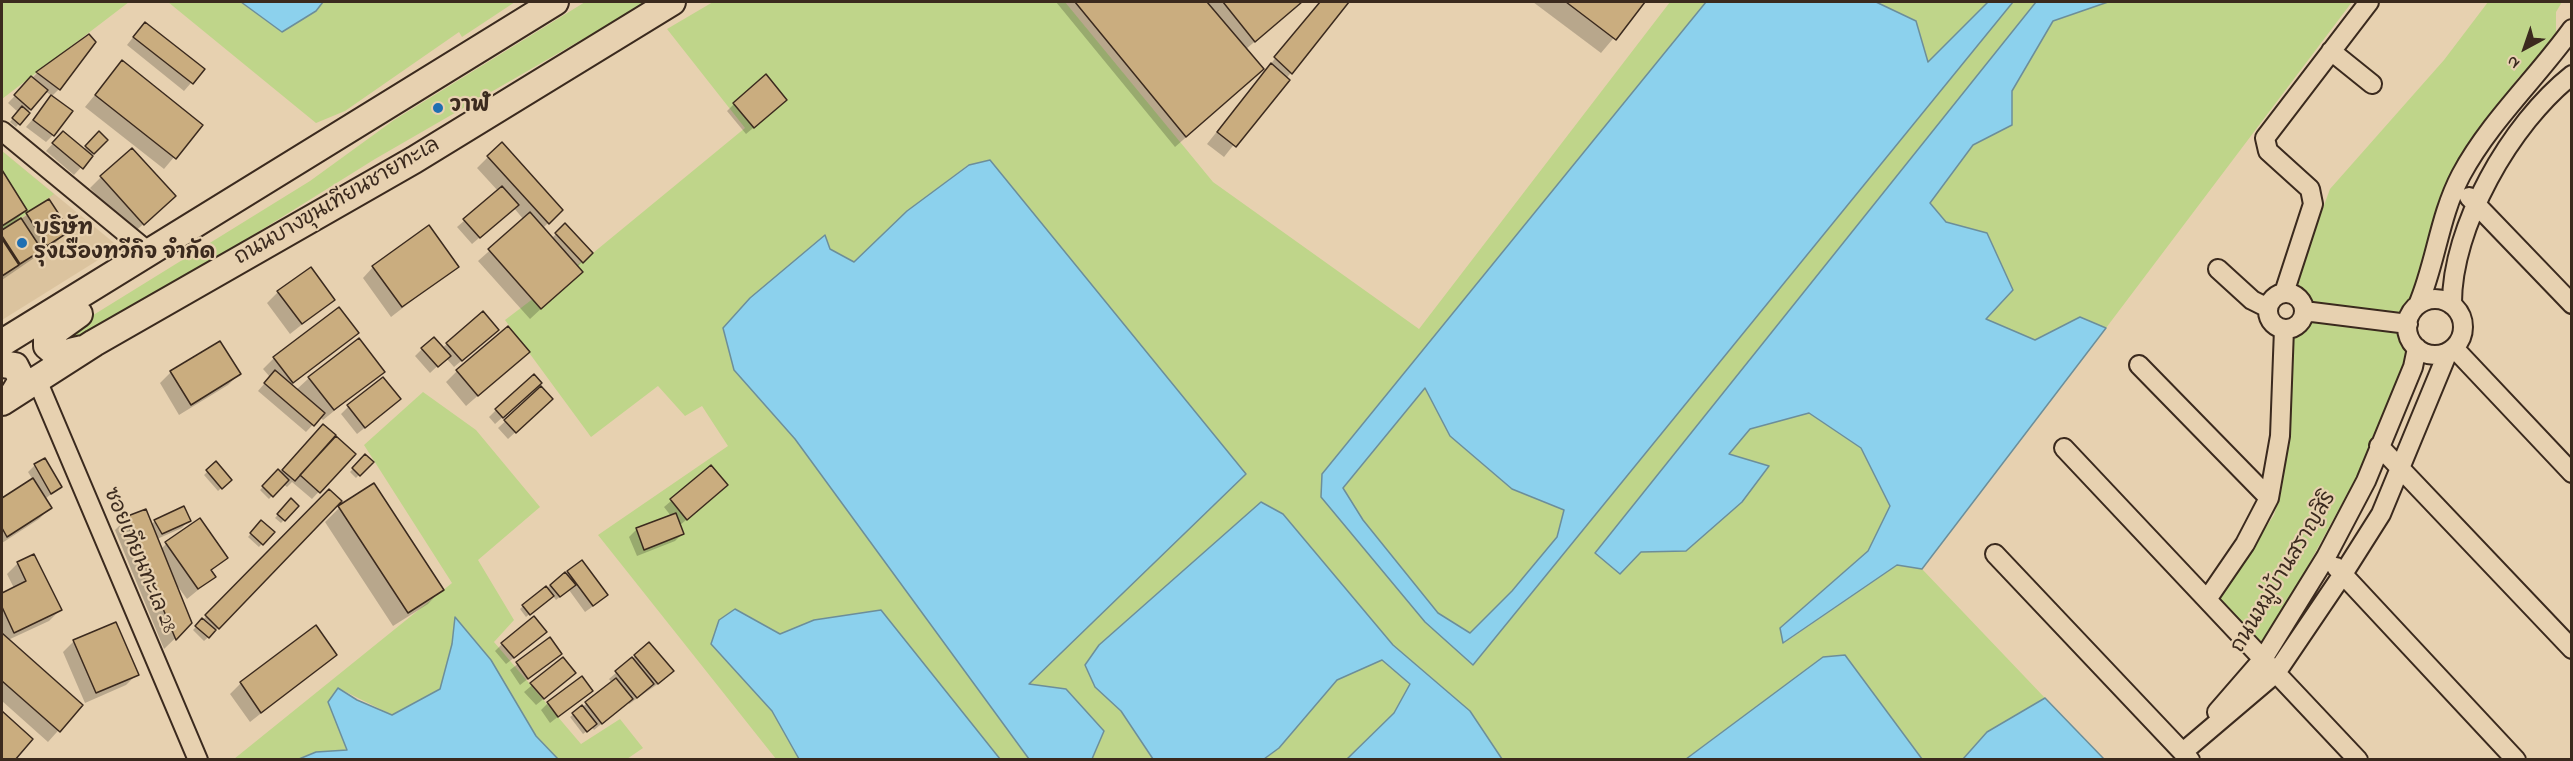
<!DOCTYPE html>
<html>
<head>
<meta charset="utf-8">
<style>
  body { margin:0 }
  #map { position:relative; width:2573px; height:761px; overflow:hidden; background:#e7d1b0; font-family:"Indie Flower",sans-serif }
  canvas { display:block }
  .frame { position:absolute; inset:0; border:3px solid #3b2a1e; pointer-events:none }
  .north { position:absolute; left:2495px; top:18px; width:60px; height:60px; -webkit-text-stroke:4px #e7d1b0; paint-order:stroke; rotate:220deg; font-size:16px; font-weight:700; line-height:24px; text-align:center; color:#3b2a1e }
  .north::after { content:''; display:block; margin:auto; width:21px; height:27px; background:#3b2a1e; clip-path:polygon(50% 0,100% 100%,50% 72%,0 100%) }
</style>
</head>
<body>
<div id="map">
<canvas width="2573" height="761"></canvas>
<div class="frame"></div>
<div class="north">N</div>
</div>
<script>
const context = document.querySelector('canvas').getContext('2d');
context.lineJoin = 'round';
function fillPath(path, color) { context.fillStyle = color; context.fill(path, 'evenodd'); }
function strokePath(path, color, width, dash) { context.strokeStyle = color; context.lineWidth = width; context.lineCap = dash ? 'butt' : 'round'; context.setLineDash(dash || []); context.stroke(path); }
function drawText(font, color, halo, rows, align = 'center') {
  context.font = font + ' "Indie Flower","Playpen Sans Thai",sans-serif'; context.lineWidth = 4.5; context.setLineDash([]); context.textBaseline = 'middle'; context.strokeStyle = halo; context.fillStyle = color; for (const [text, x, y, turn = 0] of rows) {
    context.save(); context.translate(x, y); context.rotate((+turn || 0) * Math.PI / 180); context.textAlign = isNaN(turn) ? turn : align; if (halo) context.strokeText(text, 0, 0); context.fillText(text, 0, 0); context.restore();
  }
}
fillPath(new Path2D(`
  M2,151l117,96 -117,73z`), '#dbc39e');
fillPath(new Path2D(`
  M2,2h127l-127,97z
  M168,2h73l41,30 34,-21 7,-9h192l-53,35 -3,-5 -114,79 -29,12z
  M585,2h62l-272,157 -229,143 -82,44 -3,-11 249,-154 84,-61z
  M713,2h352l148,180 206,147 251,-327h36l-384,472 151,191 540,-663h23l-441,551 91,-2 83,-84 -41,-13 22,-25 59,-16 52,35 29,58 -22,45 -88,77 4,15 113,-78 25,4 123,129 -58,34 -24,27h-41l-77,-104 -21,2 -138,102h-184l-32,-48 -77,-66 -110,-131 -21,-11 -163,142 -13,20 9,22 26,24 32,48h-61l12,-28 -38,-42 -38,-5 -60,-519 -60,46 -54,51 -24,-13 -5,-13 -91,134 61,69 234,320h-29l-14,-15 -172,-124 -34,14 -69,10 61,67 27,48h-23l-178,-224 130,-89 -26,-40 -17,10 -27,-30 -67,51 -86,-117 88,-67 152,-125 -78,-99z
  M1876,2h112l-60,60 -12,-41z
  M2108,2h244l-246,326 -26,-11 -45,23 -50,-21 28,-29 -26,-56 -41,-12 -16,-19 43,-58 39,-20v-34l41,-70z
  M2488,2h74l-6,10v32l-38,34 -43,61 -36,66 -21,73 -1,17 -15,17 -2,21 7,20 -8,33 -23,55 -108,198 -10,2 -42,-39 58,-87 8,-27 9,-148 12,-8 12,-28 -20,-20 35,-95 114,-129z
  M2,151l52,43 -52,38z
  M1425,388l25,48 62,53 52,21 -6,27 -46,54 -42,42 -32,-20 -75,-93 -20,-32z
  M423,392l53,38 64,77 -62,53 36,60 -20,22 87,102 39,-25 23,29 -16,11h-69l-22,-23 -81,-119 -3,27 -12,45 -48,26 -54,-27 -10,14 19,48 -31,2 -17,7h-65l218,-176 -88,-138z
  M1382,660l28,24 -16,29 -47,46h-83l15,-11 58,-68z`), '#bfd58a');
const water = new Path2D(`
  M241,2h82l-7,9 -34,21z
  M1706,2h170l40,19 12,41 60,-60h25l-540,663 -48,-43 -104,-125 1,-23zM1425,388l25,48 62,53 52,21 -7,27 -45,54 -42,42 -32,-20 -75,-93 -20,-32z
  M2036,2h72l-55,19 -41,70v34l-39,20 -43,58 16,19 41,11 26,57 -27,29 49,21 45,-23 26,11 -184,241 -25,-4 -114,78 -3,-15 88,-77 22,-45 -29,-58 -52,-35 -59,16 -21,25 40,12 -27,36 -56,49 -45,1 -21,22 -25,-21z
  M990,160l256,314 -217,210 37,5 38,42 -12,28h-63l-234,-320 -61,-69 -11,-42 27,-30 75,-63 5,14 24,13 53,-51 62,-46z
  M1261,502l22,12 110,131 77,66 32,48h-155l47,-46 16,-29 -28,-24 -45,20 -58,68 -15,11h-111l-32,-48 -26,-24 -10,-22 14,-20z
  M735,609l45,25 34,-14 67,-10 119,149h-201l-27,-48 -61,-67 8,-24z
  M455,617l36,43 45,76 22,23h-259l17,-7 31,-2 -19,-48 10,-14 19,12 35,15 48,-26 12,-45z
  M1845,655l77,104h-236l137,-102z
  M2045,698l59,61h-141l24,-27z`);
fillPath(water, '#8cd1ed');
strokePath(water, '#6c8e9a', 1.5);
fillPath(new Path2D(`
  M1056,2h246l-56,47 5,31 -76,67z
  M1320,2h27l-123,155 -17,-13z
  M1533,2h111l-43,51z
  M138,31l65,38 -19,22 -57,-46z
  M122,62l79,63 -37,44 -79,-62z
  M37,73l22,16 -7,7 -7,-5 -29,36 -6,-5 8,-10 -10,-9z
  M52,97l1,38 -7,7 -20,-15z
  M734,104l44,3 -32,27 -19,-23z
  M99,134l7,6 -32,35 -28,-24 10,-11 27,10z
  M488,157l73,53 -18,18 9,10 13,-13 26,28 -14,14 -7,15 -40,37 -52,-58 46,-41 -10,-12 -42,36 -15,-17 41,-36 -21,-23z
  M2,173l23,37 -12,14 14,-9 41,16 -15,14 -51,35z
  M101,177l62,30 -31,27 -42,-46z
  M457,266l-66,51 -28,-39 10,-11z
  M278,292l55,8 -43,34 -23,-31z
  M357,333l-66,52 5,5 13,-12 74,-7 -60,49 -3,-3 -14,15 -48,-41 12,-14 -7,-8 11,-11z
  M490,337l-36,30 -8,-9 -16,15 -15,-17 7,-7 20,-1 5,-4z
  M528,352l-62,54 -20,-24 11,-11z
  M171,372l68,2 -11,11 -49,30 -19,-32z
  M541,388l3,18 -36,33 -10,-11z
  M533,390l-38,34 -6,-7 7,-7z
  M392,406l-35,28 -16,-20 7,-7z
  M323,426l31,28 -42,45 -20,-17 -5,5 -4,-3 -14,15 -9,-9 18,-19 2,2z
  M365,456l6,6 -15,16 -6,-6z
  M216,463l14,17 -12,11 -14,-16z
  M35,465l25,22 -15,12 5,9 -11,11 -37,24v-43l31,-20 -5,-8z
  M711,467l8,25 -40,34 4,7 -8,8 -38,15 -8,-19 8,-8 34,-13 -7,-9z
  M329,491l-111,137 -14,13 -11,-11z
  M291,500l6,6 -16,17 -6,-5z
  M339,508l103,81 -14,15 -35,22 -68,-104z
  M126,519l25,6 4,-4 34,-1 -7,8 -25,11 4,10 5,-5 60,13 -16,15 4,5 -27,22 -11,-15 15,39 -27,26 -49,-119z
  M261,522l12,10 -14,15 -11,-10z
  M581,562l25,33 -7,7 -14,10 -16,-22 -13,10 -4,-5 -26,22 -6,-8 3,-3z
  M18,563l42,47 -11,11 -41,19 73,65 -33,37 -46,-41v-107l12,-6 -7,-14z
  M538,639l-32,25 -11,-13 7,-7z
  M550,639l10,15 -40,31 -10,-15z
  M74,641l63,33 -11,11 -41,18 -22,-51z
  M649,644l16,35 -36,25 -1,-2 -34,28 -2,-3 -9,7 -13,-17 42,-34 -3,-4z
  M335,655l-85,67 -20,-28 11,-11z
  M563,659l4,21 -31,25 -12,-13z
  M591,691l-41,32 -9,-13 7,-7z
  M2,713l29,26 -18,21h-11z`), '#0003');
const building = new Path2D(`
  M1075,2h132l57,67 -78,68z
  M1223,2h79l-47,40z
  M1320,2h29l-57,72 -18,-17z
  M1566,2h79l-29,38z
  M145,22l60,47 -12,15 -60,-47z
  M89,34l7,8 -36,48 -24,-18z
  M122,60l81,65 -27,34 -81,-64z
  M1271,63l19,17 -54,67 -19,-15z
  M766,74l21,26 -33,28 -21,-25z
  M31,76l17,14 -17,20 -17,-15z
  M51,95l22,16 -19,25 -21,-16z
  M22,106l8,7 -10,12 -8,-7z
  M63,131l30,25 -10,13 -31,-26z
  M99,131l9,9 -14,14 -9,-8z
  M502,142l61,68 -14,14 -62,-68z
  M132,148l44,48 -32,29 -44,-49z
  M2,170l25,40 -25,16z
  M502,186l17,19 -39,33 -17,-19z
  M49,199l21,32 -23,15 -21,-33z
  M530,212l53,60 -42,37 -53,-60z
  M21,218l21,32 -22,14 -18,-28v-6z
  M565,223l28,30 -10,10 -28,-30z
  M429,225l30,42 -57,40 -30,-41z
  M2,239l17,26 -17,11z
  M311,267l24,33 -33,24 -25,-33z
  M339,307l20,26 -66,50 -20,-26z
  M483,311l16,19 -37,31 -16,-18z
  M508,326l22,26 -52,44 -22,-26z
  M434,337l17,19 -13,11 -17,-19z
  M359,338l26,34 -51,38 -26,-33z
  M220,341l21,33 -50,31 -21,-34z
  M275,370l50,43 -11,13 -50,-43z
  M534,374l8,9 -39,35 -8,-9z
  M383,377l18,22 -36,29 -18,-23z
  M541,386l12,13 -37,34 -12,-13z
  M323,424l13,11 -41,46 -13,-11z
  M336,436l20,18 -36,39 -20,-18z
  M365,454l9,8 -14,14 -8,-8z
  M45,458l17,29 -11,7 -17,-30z
  M216,461l16,19 -10,9 -16,-19z
  M711,465l17,20 -41,35 -17,-21z
  M278,469l11,11 -16,17 -11,-11z
  M33,478l19,30 -45,29 -5,-9v-30z
  M374,483l70,107 -36,23 -70,-107z
  M329,489l13,12 -123,128 -14,-14z
  M291,498l8,8 -14,15 -8,-7z
  M184,506l7,15 -29,13 -8,-14z
  M146,509l46,114 -16,17 -51,-123z
  M676,513l8,21 -40,16 -8,-22z
  M200,518l28,40 -17,12 5,7 -18,12 -33,-47z
  M261,520l14,12 -12,13 -13,-12z
  M34,554l28,56 -48,23 -12,-26v-14l24,-12 -9,-19z
  M582,560l26,35 -15,11 -26,-35z
  M565,572l11,13 -16,12 -10,-12z
  M546,586l8,10 -24,19 -8,-10z
  M534,616l13,16 -33,26 -13,-15z
  M202,618l14,12 -7,8 -14,-12z
  M116,622l23,53 -43,18 -23,-53z
  M316,625l21,30 -76,58 -21,-31z
  M2,633l81,72 -23,27 -58,-51z
  M550,637l12,17 -34,25 -12,-17z
  M649,642l25,29 -16,13 -24,-29z
  M563,657l13,16 -32,26 -14,-16z
  M632,657l22,27 -17,14 -22,-27z
  M582,676l11,15 -35,26 -11,-15z
  M616,678l17,21 -31,25 -17,-22z
  M582,705l15,19 -10,8 -15,-19z
  M2,711l31,28 -18,21h-13z`);
fillPath(building, '#caad7f');
strokePath(building, '#3b2a1e', 1.5);
const minor = new Path2D(`
  M2331,51l41,33
  M2,131l148,122
  M2469,197l103,107
  M2218,269l34,31 16,8
  M2284,293l29,-89 -3,-15 -42,-38 -3,-13 104,-136
  M2268 311a18 18 0 1 1 36 0a18 18 0 1 1-36 0Z
  M2407 327a28 28 0 1 1 56 0a28 28 0 1 1-56 0Z
  M2418,305c18,-42 21,-88 43,-130 29,-54 75,-96 111,-146
  M2452,305c-1,-78 59,-182 120,-230
  M2304,311l104,13
  M2454,348l118,125
  M2139,365l130,133
  M37,380l161,380
  M2379,446l193,203
  M2064,448l294,312
  M1995,554l195,206
  M2336,567l180,193
  M2208,598l37,-54 24,-46 11,-62 4,-107
  M2217,712l46,-53 63,-102 40,-76 47,-114 4,-19
  M2183,752l93,-79 67,-99 38,-60 67,-162`);
const secondary = new Path2D(`
  M79,314l-32,23v9c11,11 20,7 35,3
  M2,343l553,-341
  M2,364l13,2 7,14 -9,15
  M2,402l92,-59 320,-183 258,-158`);
strokePath(minor, '#3b2a1e', 22);
strokePath(secondary, '#3b2a1e', 30);
strokePath(minor, '#e7d1b0', 18);
strokePath(secondary, '#e7d1b0', 26);
for (const [x, y, r, color] of [
  [438,108,6,"#1f6fb2"],
  [22,243,6,"#1f6fb2"]
]) { const dot = new Path2D(); dot.arc(x, y, r, 0, 2 * Math.PI); context.fillStyle = color; context.fill(dot); strokePath(dot, '#e7d1b0', 2); }
drawText('bold 21px', '#3b2a1e', '#e7d1b0', [
  ["วาฬ",450,108],
  ["บริษัท",34,231],
  ["รุ่งเรืองทวีกิจ จำกัด",34,255]
], 'left');
drawText('21px', '#3b2a1e', '#e7d1b0', [
  ["ถนนบางขุนเทียนชายทะเล",338,203,-30],
  ["ซอยเทียนทะเล 28",138,561,67],
  ["ถนนหมู่บ้านสราญสิริ",2285,573,-59]
]);
</script>
</body>
</html>
